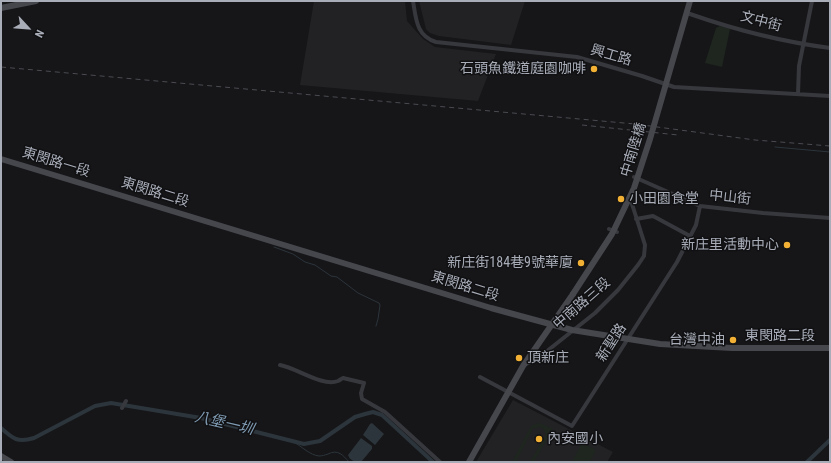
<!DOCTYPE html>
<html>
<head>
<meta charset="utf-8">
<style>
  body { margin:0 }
  #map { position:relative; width:831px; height:463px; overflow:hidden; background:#161618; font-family:"Roboto Condensed",sans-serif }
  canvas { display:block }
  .frame { position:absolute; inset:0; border:2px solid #a8adb8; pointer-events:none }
  .north { position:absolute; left:8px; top:8px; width:40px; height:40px; -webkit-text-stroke:3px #111113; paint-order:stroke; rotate:116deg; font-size:11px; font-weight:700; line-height:16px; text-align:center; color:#a8adb8 }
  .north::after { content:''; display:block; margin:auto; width:14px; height:18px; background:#a8adb8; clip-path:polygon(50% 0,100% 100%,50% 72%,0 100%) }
</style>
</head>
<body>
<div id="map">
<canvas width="831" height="463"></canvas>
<div class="frame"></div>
<div class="north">N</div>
</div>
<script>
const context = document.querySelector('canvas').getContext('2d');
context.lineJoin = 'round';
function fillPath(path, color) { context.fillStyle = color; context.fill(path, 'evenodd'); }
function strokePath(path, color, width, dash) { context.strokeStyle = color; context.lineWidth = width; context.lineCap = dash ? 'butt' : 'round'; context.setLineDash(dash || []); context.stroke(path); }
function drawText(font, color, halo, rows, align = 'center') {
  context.font = font + ' "Roboto Condensed","Noto Sans TC",sans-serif'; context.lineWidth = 3; context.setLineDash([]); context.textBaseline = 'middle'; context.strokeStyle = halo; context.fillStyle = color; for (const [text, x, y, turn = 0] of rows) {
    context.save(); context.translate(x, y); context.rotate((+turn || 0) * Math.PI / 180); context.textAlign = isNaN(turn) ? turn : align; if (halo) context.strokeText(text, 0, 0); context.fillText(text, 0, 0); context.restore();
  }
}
fillPath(new Path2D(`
  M314,1h91l2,20 16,18 12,8 61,7 -18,47 -178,-16z
  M419,1h106l-14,44 -72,-9 -9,-3 -4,-4z
  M513,400l100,52 -6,10h-131z`), '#222225');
fillPath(new Path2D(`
  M720,26l10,3 -8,38 -17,-4 11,-35z
  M538,423l5,1 6,4 1,-1 3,2 -19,33h-4l16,-28 -4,-7 -9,1 -17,34h-4l19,-36z
  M582,443l14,7 -6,12h-14l-3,-2z`), '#1e261f');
fillPath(new Path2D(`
  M372,423l12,11 -9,11 -12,-10 7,-11z
  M361,438l11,8v3l-11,13c-6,0 -11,-1 -13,-7z`), '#2c353c');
strokePath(new Path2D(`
  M775,147l55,5
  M274,247l19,7 12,8 10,3 16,11 6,1 21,16 21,10 1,2 -2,14 -2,7
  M294,442c8,5 16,13 25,14 3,0 6,-1 9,-2 10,-5 15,1 21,8`), '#2c353c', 1);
strokePath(new Path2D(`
  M1,428c12,11 17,15 33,10l61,-32 16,-3 90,15 103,26 16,-3 35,-24 10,-3 8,-2 9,3 51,47
  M807,462l23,-22`), '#2c353c', 4);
strokePath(new Path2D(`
  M413,1c3,17 3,35 23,41l141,15 65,19 32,11 156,9
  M690,14c43,15 94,28 140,34
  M798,94l1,-28 13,-65
  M634,177l66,29 63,7 67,5
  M636,219l17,-3 37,20
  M609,229l8,3
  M280,365c17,3 42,22 58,16 2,-1 3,-2 5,-3l21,5 -3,10 1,6 23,13 55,50
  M524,365l13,-6 58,-46 23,-23 20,-25 6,-9 1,-11 -13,-41
  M480,377l92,49 105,-164 19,-37 4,-19
  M122,408l4,-7`), '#37383d', 4);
strokePath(new Path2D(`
  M1,8l35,-7
  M1,159l490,149 81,22 88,14 72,4h98
  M1,456l10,6
  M469,462l54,-96 50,-72`), '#45474d', 6);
strokePath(new Path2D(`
  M1,67l634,57 120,16 75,6
  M582,125l96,10`), '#4a4c52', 1, [5, 4]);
strokePath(new Path2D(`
  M573,294l39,-60 22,-46 16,-49 40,-138`), '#45474d', 6);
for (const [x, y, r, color] of [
  [594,69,4,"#f2b134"],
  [621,199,4,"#f2b134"],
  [787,245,4,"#f2b134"],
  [581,263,4,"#f2b134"],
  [733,340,4,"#f2b134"],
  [519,358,4,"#f2b134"],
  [539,439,4,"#f2b134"]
]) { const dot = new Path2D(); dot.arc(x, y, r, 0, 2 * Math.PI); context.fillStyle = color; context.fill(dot); strokePath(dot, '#111113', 1.5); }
drawText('14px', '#a8adb8', '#111113', [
  ["文中街",761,22,15],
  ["興工路",611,56,16],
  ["中南陸橋",634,150,-73],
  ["東閔路一段",56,163,17],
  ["東閔路二段",155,193,17],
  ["中山街",730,198,6],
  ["東閔路二段",465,287,17],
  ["中南路三段",582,304,-41],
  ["東閔路二段",780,336],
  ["新聖路",612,343,-57]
]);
drawText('14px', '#a8adb8', '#111113', [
  ["石頭魚鐵道庭園咖啡",586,69],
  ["小田園食堂",629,199,"left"],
  ["新庄里活動中心",779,245],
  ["新庄街184巷9號華廈",573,263],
  ["台灣中油",725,340],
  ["頂新庄",527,358,"left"],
  ["內安國小",547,439,"left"]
], 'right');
drawText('italic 15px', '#7f9bb3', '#111113', [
  ["八堡一圳",224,424,13]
]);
</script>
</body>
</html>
